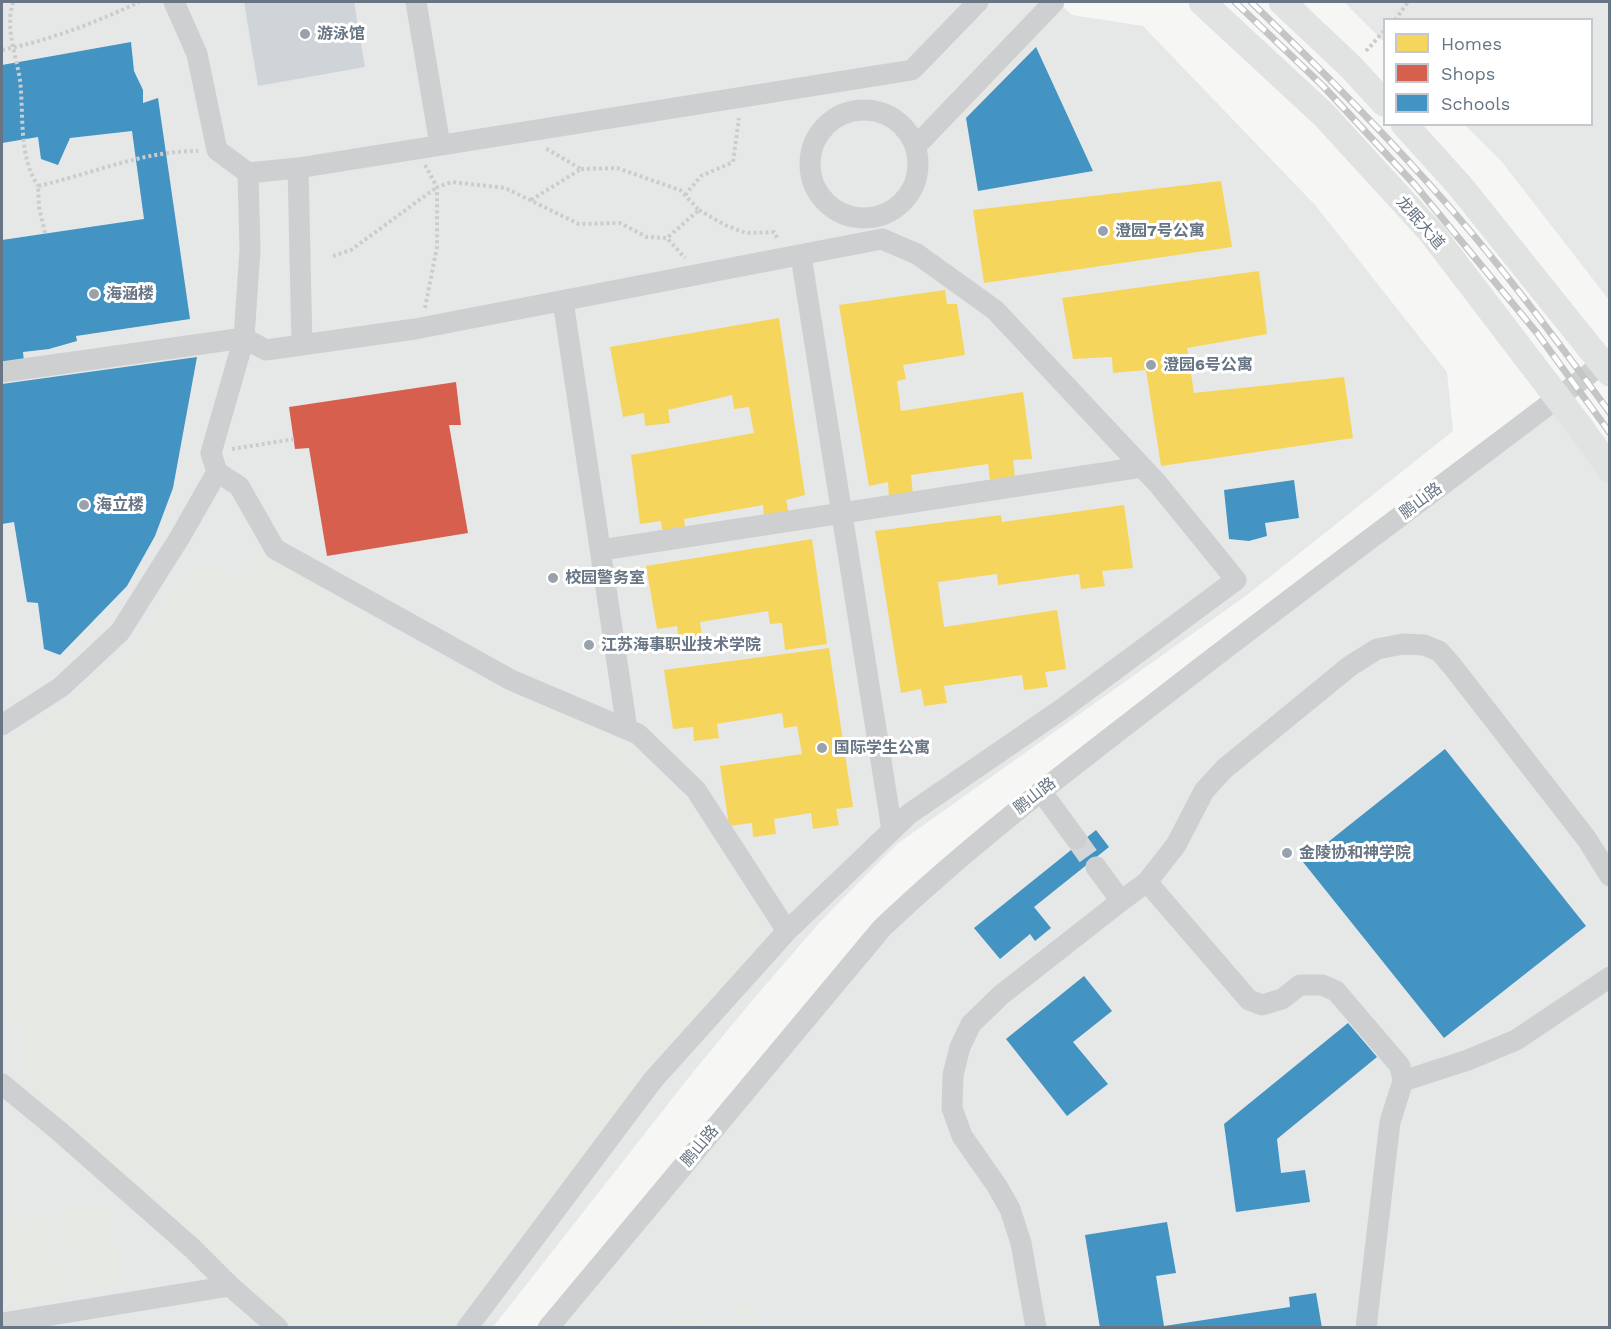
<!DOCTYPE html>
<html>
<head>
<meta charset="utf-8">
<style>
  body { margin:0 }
  #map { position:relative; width:1611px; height:1329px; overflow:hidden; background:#f6f6f5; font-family:"Work Sans",sans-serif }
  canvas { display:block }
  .frame { position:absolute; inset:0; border:3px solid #677584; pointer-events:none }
  .legend { position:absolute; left:1383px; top:18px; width:210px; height:108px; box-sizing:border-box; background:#fff; border:2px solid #c2c8ce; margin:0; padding:8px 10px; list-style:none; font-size:18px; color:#677584 }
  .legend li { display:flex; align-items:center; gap:12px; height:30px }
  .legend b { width:30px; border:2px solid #c2c8ce }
</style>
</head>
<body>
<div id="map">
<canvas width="1611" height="1329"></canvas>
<div class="frame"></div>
<ul class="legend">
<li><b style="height:16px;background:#f6d55c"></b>Homes</li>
<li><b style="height:16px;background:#d6604d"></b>Shops</li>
<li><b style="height:16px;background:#4393c3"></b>Schools</li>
</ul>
</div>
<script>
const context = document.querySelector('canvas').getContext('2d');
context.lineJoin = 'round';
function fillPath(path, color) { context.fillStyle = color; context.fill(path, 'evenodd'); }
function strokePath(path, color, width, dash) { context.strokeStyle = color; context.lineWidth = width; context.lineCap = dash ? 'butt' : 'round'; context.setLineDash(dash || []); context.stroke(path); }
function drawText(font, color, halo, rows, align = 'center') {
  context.font = font + ' "Work Sans","Noto Sans SC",sans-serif'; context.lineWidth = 6; context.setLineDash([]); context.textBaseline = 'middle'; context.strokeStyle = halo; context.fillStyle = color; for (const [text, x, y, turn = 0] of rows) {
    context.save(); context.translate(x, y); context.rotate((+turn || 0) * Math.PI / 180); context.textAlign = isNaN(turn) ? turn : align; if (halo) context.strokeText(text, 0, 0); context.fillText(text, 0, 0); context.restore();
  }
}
fillPath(new Path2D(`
  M2,2h1056l14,13 71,11 173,180 131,166 6,59 -206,164 -350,249 -77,78 -70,81 -60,73 -197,251 -491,1z
  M1344,2h265v298l-107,-138 -37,-37 127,-1v-104h-208v22z
  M1557,397l52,74v856l-1061,1 334,-400z`), '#e6e8e8');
fillPath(new Path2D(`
  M260,547l124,85 238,111 67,61 79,127c-108,129 -215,260 -315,396h-159l-279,-249c11,-15 13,-40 1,-55 -4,-5 -10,-9 -14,-13v-263l52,-33 74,-66 69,-85c16,9 29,11 47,9l9,-11z
  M108,1203l14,83 -51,9 -13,-83z
  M54,1212l14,83 -51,9 -13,-83z
  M2,1225l12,78 -12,2z
  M755,1304l2,23h-23v-20z
  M694,1318l24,9h-60l12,-6z`), '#e6e9e3');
fillPath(new Path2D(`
  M244,2h110l11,65 -107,19z`), '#ced4d8');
fillPath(new Path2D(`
  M1221,181l11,66 -248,36 -11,-73z
  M1259,271l8,63 -80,14 7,45 150,-16 9,61 -192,28 -15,-96 -33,3 -1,-16 -39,2 -11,-61z
  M945,290l2,14h10l8,51 -62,10 3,14 -9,2 4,30 122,-19 9,67 -19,1 2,17 -25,3 -2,-16 -77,11 2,19 -24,3 -1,-15 -19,4 -30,-181z
  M779,318l26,177 -19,5 3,15 -25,4 -1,-14 -79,14 2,14 -23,4 -2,-16 -21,3 -9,-69 123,-22 -5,-26 -15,2 -2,-14 -64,15 2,13 -25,3 -1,-13 -21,4 -13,-70z
  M1124,505l9,63 -31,3 3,15 -24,3 -2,-15 -81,11 -1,-11 -59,8 6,45 113,-17 9,59 -21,3 3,15 -24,3 -2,-15 -78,11 3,17 -23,3 -3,-17 -20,4 -26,-162 126,-16 1,7z
  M812,539l15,105 -42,6 -3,-27 -12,1 -2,-13 -68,11 2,15 -23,3 -2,-14 -20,3 -11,-63z
  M829,648l24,159 -17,2 3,16 -26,4 -2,-16 -37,6 2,15 -23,3 -1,-14 -23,3 -9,-60 82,-12 -5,-28 -13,2 -2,-15 -65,11 2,14 -25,3 -1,-14 -20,2 -9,-59z`), '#f6d55c');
fillPath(new Path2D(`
  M456,382l5,43h-12l19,108 -141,23 -18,-108 -14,1 -6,-42z`), '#d6604d');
fillPath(new Path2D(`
  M131,42l3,29 9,19v13l15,-5 32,221 -114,17 1,5 -28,8 -26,3 1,10 -22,3v-125l142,-21 -12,-88 -62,7 -12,27 -17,-6 -3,-22 -36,6v-78z
  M1036,47l57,124 -115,20 -12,-73z
  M197,357l-24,131 -18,48 -28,50 -67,69 -16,-6 -6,-46 -11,-1 -13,-80 -12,2v-140z
  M1294,480l5,38 -34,5 2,13 -18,5 -20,-2 -5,-49z
  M1445,749l141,177 -142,112 -141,-176z
  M1096,830l13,17 -75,60 17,21 -16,13 -5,-7 -30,25 -26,-31z
  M1084,976l28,35 -39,31 35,42 -41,32 -61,-77z
  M1348,1023l29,34 -100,82 4,34 24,-3 5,32 -74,10 -12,-88z
  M1167,1222l9,51 -20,3 8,50 126,-19 -1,-10 27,-4 6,35h-222l-15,-93z`), '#4393c3');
strokePath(new Path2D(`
  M1076,839l20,28`), '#d2d6d9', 21, [21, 10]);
strokePath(new Path2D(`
  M13,2c-8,27 3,52 7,78 4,35 -2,75 18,106
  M1395,20l13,-18
  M2,50c48,-10 93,-27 137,-48
  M1366,51l18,-20
  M425,165l12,22 15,-5 53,6 74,36 41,-1 27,14 20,1 18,20
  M581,169l36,-1 63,22 19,20 -32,28
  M685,195l16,-19 32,-14 6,-44
  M531,200l50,-31 -36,-21
  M699,210l26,15 21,8 28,-1 4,7
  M45,233l-6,-26 -1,-21c54,-12 104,-35 160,-35
  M333,256l18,-6 86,-63
  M425,308l12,-61v-60
  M232,449l62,-10`), '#cccccd', 4, [3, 3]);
strokePath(new Path2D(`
  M416,2l24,143
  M810 164a54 54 0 1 1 108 0a54 54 0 1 1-108 0Z
  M916,146l138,-144
  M298,168l4,177
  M248,173l50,-5 614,-98 66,-68
  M801,256l91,574
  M563,301l64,428
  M2,372l242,-34 6,-88 -2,-77 -31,-23 -20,-96 -23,-52
  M217,472l22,14 36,63 236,131 127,54 58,56 91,141
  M601,550l541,-83
  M2,725l59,-38 59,-55 60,-95 37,-65 -6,-19 33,-115 22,12 149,-21 467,-90 35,15 78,56 163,174 78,96 -174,129 -153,105 -122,117 -134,149 -186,248
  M1041,791l35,48
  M1147,882l29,-37 28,-54 20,-22 126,-103 27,-17 26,-5 21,1 15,6 14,16 133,171 24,38
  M1121,901l26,-19 102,118 13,5 20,-6 18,-14h22l14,6 64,75 3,15 -13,41 -24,206
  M1403,1081l65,-21 48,-20 94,-63
  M2,1084l57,47 133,117 38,38
  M2,1323l228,-37 48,42
  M548,1328l334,-400c85,-81 177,-151 269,-222 151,-118 306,-231 459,-348
  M1036,1328l-15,-85 -11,-34 -13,-23 -35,-50 -10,-28 1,-33 7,-28 11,-23 30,-29 120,-94 -25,-34`), '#cecfd0', 21);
strokePath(new Path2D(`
  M1202,2l122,113 107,117 149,195 30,42
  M1282,2l69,65 33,36
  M1404,124l56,62 150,187`), '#e1e2e2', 27);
const rail = new Path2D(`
  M1235,2l88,84 92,99 122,148 73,100
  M1251,2c58,56 115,112 169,172 69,75 130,157 190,239`);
strokePath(rail, '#c4c5c5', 7);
strokePath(rail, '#fff', 4.5, [14]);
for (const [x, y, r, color] of [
  [305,34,6,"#99a2ac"],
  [1103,231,6,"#99a2ac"],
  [94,294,6,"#99a2ac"],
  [1151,365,6,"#99a2ac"],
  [84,505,6,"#99a2ac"],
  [553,578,6,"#99a2ac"],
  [589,645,6,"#99a2ac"],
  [822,748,6,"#99a2ac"],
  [1287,853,6,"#99a2ac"]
]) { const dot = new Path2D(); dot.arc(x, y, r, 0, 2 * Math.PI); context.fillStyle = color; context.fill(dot); strokePath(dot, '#fff', 2); }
drawText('bold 16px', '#677584', '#fff', [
  ["游泳馆",317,34],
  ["澄园7号公寓",1115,231],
  ["海涵楼",106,294],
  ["澄园6号公寓",1163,365],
  ["海立楼",96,505],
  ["校园警务室",565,578],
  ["江苏海事职业技术学院",601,645],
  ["国际学生公寓",834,748],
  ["金陵协和神学院",1299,853]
], 'left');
drawText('16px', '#677584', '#fff', [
  ["龙眠大道",1420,223,49],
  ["鹏山路",1421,501,-37],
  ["鹏山路",1035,796,-38],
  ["鹏山路",700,1146,-50]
]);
</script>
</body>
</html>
